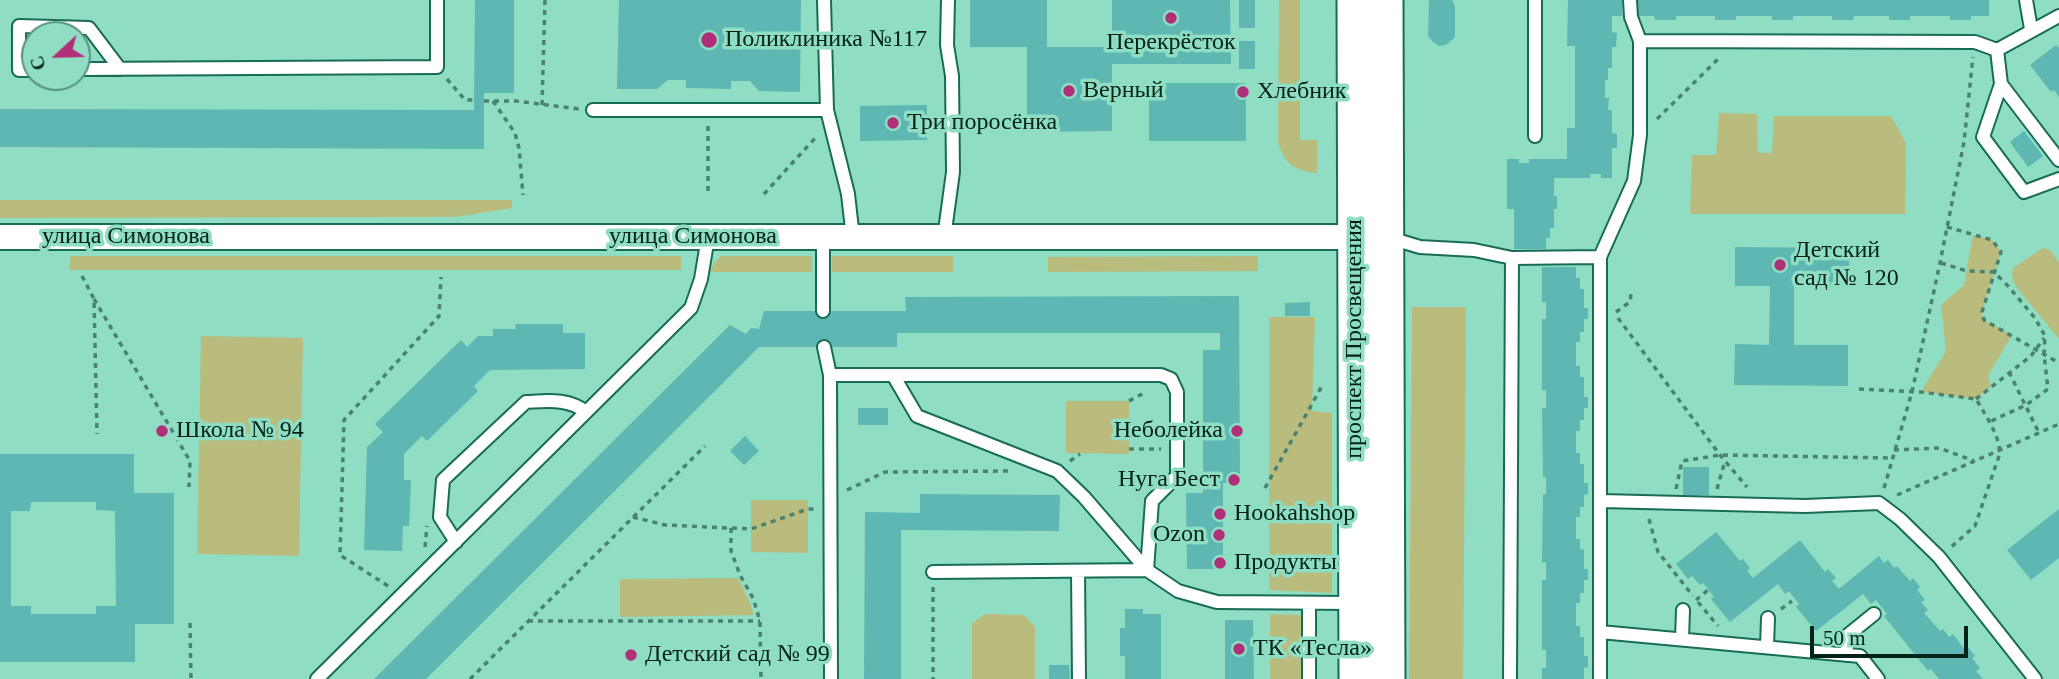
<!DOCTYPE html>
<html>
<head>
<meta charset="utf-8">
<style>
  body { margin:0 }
  #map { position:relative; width:2059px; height:679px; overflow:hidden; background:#8fddc2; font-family:Georgia,serif }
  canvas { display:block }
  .north { position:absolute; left:21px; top:21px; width:70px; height:70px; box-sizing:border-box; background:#8fddc2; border:2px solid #56927e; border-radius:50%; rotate:248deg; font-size:19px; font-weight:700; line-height:28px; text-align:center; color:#012218 }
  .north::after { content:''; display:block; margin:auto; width:24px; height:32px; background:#b12f79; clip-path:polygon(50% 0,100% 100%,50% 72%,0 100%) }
  .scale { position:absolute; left:1810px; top:626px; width:158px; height:32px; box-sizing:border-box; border:4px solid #012218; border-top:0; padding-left:9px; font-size:21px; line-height:24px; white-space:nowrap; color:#012218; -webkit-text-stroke:5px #8fddc2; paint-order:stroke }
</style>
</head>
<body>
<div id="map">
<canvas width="2059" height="679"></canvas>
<div class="north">С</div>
<div class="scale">50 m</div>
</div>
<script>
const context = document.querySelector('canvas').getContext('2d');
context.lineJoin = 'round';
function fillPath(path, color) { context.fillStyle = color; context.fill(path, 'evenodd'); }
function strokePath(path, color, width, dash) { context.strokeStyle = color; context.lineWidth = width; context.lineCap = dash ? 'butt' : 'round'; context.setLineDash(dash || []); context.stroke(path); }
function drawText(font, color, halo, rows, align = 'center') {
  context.font = font + ' Georgia,serif'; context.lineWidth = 7; context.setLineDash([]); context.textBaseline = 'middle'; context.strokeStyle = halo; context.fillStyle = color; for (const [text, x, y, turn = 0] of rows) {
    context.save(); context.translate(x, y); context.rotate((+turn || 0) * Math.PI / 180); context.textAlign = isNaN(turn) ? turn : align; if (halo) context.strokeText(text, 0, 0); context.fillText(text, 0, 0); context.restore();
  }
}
fillPath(new Path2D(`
  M1279,0h21v140h17v33c-24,-3 -31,-8 -39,-30z
  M1719,113l38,1 1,39h14l2,-37h117l15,27 -1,71h-215l2,-59h24z
  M0,200h512v8l-57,9 -455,1z
  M1973,235l19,5 9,12 -19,60 2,8 28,15 -24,41 3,11 -15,12 -55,-7 25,-41 -5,-46 23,-20z
  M2043,248l7,2 9,12v77l-45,-55 -2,-9 1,-7z
  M70,256h611v14h-611z
  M721,256h91v16h-102l4,-9z
  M832,256h121v16h-121z
  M1258,256v15l-210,1v-15z
  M1412,307h54l-3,372h-54z
  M1269,317h46l-3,94 20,2v180l-63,-3z
  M201,336l102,2 -4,218 -102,-2z
  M1066,401h63v53l-63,-1z
  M751,500h57v53l-57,-1z
  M738,578l11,22 5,15 -134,2v-38z
  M985,614l39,1 11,12v52h-63v-56z
  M1270,614l32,1v64h-32z`), '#babc7e');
fillPath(new Path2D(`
  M475,0h39v93h-30v56l-484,-2v-38l474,1z
  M619,0h182l-1,92 -41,-1 -9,-10h-19v8l-45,-1v-8h-18l-11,9h-40z
  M970,0h77v47h65v-47h118l1,64h-119v67l-85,1v-85h-57z
  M1239,0h16v28h-16z
  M1429,0h23l3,6v31l-9,8 -7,1 -6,-4 -5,-6z
  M1568,0h54v16h-10v16l5,1 -1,14h-4v21h-4v12h-3v18h4l-1,12h4v23l5,1v14h-5v30h-11v-4h-11v4h-36v18h3v13h-3v19h-4v10h-4v11h-32v-40h-7v-50h12v4h10v-4h38v-31h8v-82h-8z
  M1637,0h352v16h-18v4h-21v-4h-40v4h-21v-4h-35l-1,4h-21v-4h-39v4h-21v-4h-36v4h-21v-4h-39v4h-21l-1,-4h-17z
  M1239,41h16v28h-16z
  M2056,45l3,3v49l-5,-7 -3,2 -21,-27z
  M1149,83h97v58h-97z
  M927,105v35l-67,1v-35z
  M2024,131l19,25 -15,11 -18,-25z
  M1735,247l114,1v39l-55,-1v59h54v41l-114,-1 1,-41 34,1 1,-59h-35z
  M1542,267h34v11h4v11h4v19h4v11h-4v13h-4v10h-4v24h4v11h4v20h4v11h-4v12h-4v11h-4v22h4v11h4v19h4v11l-4,1v12h-4v10h-4v22h4v10l4,1v19h4v11h-4v13h-4v10h-4v23h4v11h4v19h4v11l-4,1v11h-42v-11h4v-18h-4v-70h4v-18l-4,1 1,-69h3v-17h-3l-1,-69h4v-18h-4v-71h4v-17h-4z
  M1239,296l1,187h-17v86h-36l-1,-76h17v-143h17v-17h-323v14h-138l-333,332h-52l356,-354 16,9 5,-6 8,1 5,-18h142l-1,-14z
  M1310,302v14h-25v-13z
  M515,324h48v9h22v36l-95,1 -16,16 4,5 -51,50 -5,-5 -18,18v26h7l-2,46h-6l-1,25 -38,-1 3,-103 16,-15 -8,-8 86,-84 6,7 11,-11h15v-7h23z
  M858,408h30v17h-30z
  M745,436l14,15 -15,14 -14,-14z
  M0,454h134v39h40v131h-39v38h-135zM31,502h65v8l19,1 1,95h-20v8h-65v-8h-20v-95h19z
  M1683,467h26v28h-26z
  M920,494l140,1 -1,36 -158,-1v149h-37l1,-167 55,1z
  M2059,509v49l-28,22 -24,-30z
  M1716,532l24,29 3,-2 7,9 -3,3 6,7 47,-38 25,32 3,-3 8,9 -4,3 7,8 40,-33 5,7 4,-3 6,8 3,-2 13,15 3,-3 7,9 -3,3 8,10 -4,2 7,8 -4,3 16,18 3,-2 6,8 4,-3 12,16 3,-3 3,4 4,5 -3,2 8,10 -4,3 7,8h-44l-8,-10 -3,2 -44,-55 3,-2 -11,-14 -5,4 -8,-10 -47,37 -20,-24 3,-3 -10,-13 -4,3 -7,-10 -48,38 -19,-23 3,-2 -11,-14 -3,2 -8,-9 -4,3 -12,-15z
  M1125,609h18v5h18v65h-36v-23h-5v-28h5z
  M1225,620h28l1,59h-29z
  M1049,665h20l1,14h-21z`), '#5eb7b2');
const lane = new Path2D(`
  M824,0l3,110 21,84 5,44
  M1535,0v136
  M2026,0l5,29
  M1640,41l335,1 22,8
  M1997,50l4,34 58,76
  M1997,50l62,-34
  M77,69l360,-2v-67
  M35,70h-16v-44l70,2 31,41
  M2001,84l-18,53 41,55 35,-13
  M593,110h234
  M823,237v74
  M944,238l9,-66 -1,-96 -5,-31 1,-45
  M1390,238l30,9 54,3 38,8 88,-1
  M824,347l6,28
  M893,375l24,41 140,55 27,26 63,73
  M1601,501l204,5 74,-3 21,16 39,38 96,122
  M456,542l-16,-25 3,-37 83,-78c22,-1 42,-4 60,10
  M1078,571l1,108
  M933,572l214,-2
  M1309,603v76
  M1600,632l260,24 18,23
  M1682,639l1,-29
  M1767,647l1,-29
  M1846,655l2,-20 26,-21
  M317,679l374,-371 10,-29 7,-42
  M831,679l-1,-304h331l10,4 6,13v84l-25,25 -5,69 31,21 39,11 137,1
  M1510,679l2,-421
  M1600,679v-422l34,-76 6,-46v-94l-9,-24 -1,-17`);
const street = new Path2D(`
  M0,237h1372`);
const secondary = new Path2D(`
  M1354,0l2,679
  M1386,0l2,679`);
strokePath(lane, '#186c56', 16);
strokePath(street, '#186c56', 28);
strokePath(secondary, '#186c56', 37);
strokePath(new Path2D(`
  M447,79l18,21h9
  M484,101h32l63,8
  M493,101l22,32 4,15 4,47
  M542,105l3,-105
  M1657,119l62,-61
  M708,126v68
  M764,194l53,-58
  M1947,227l45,13 9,12 -19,60 2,8 75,43
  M1941,263l26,8 27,1 14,14 27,32 10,18 -1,18 4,35 -22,16 -37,17
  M82,276l12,23 3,135
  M94,299l96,162 -1,26
  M1616,312l14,-10 1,-8
  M1618,318l102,137 27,32
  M2009,372l30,61
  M1859,389l62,3 55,7c8,14 27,41 23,57l-24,70 -25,22
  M1976,399l55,-43 13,-18
  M1129,401l17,-9
  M1129,449h32
  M1894,450l45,-2 35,13
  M1070,461l10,-7
  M1265,488l57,-102
  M1884,488l28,-96 28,-129 24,-121 9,-85
  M1676,489l6,-28 38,-6 172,3
  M1717,489l8,-28
  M847,490l38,-18 125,-1
  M1897,495l162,-71
  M633,517l32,8 86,4 57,-20h8
  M1649,519l9,33 35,44
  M731,528v23l9,24 13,23 7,23 1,58
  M425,547l2,-21
  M388,586l-48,-31 4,-135 95,-104 2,-39
  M933,587v92
  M1696,600l12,-10
  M1698,602l20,24
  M1781,609l11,-8
  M528,621h232
  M190,623l1,56
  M470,679l235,-233`), '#4a826f', 3.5, [5, 5]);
strokePath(lane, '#fff', 12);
strokePath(street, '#fff', 24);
strokePath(secondary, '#fff', 33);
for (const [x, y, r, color] of [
  [1171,18,7,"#b12f79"],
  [709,40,9,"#b12f79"],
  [1069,91,7,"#b12f79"],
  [1243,92,7,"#b12f79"],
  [893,123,7,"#b12f79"],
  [1780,265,7,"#b12f79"],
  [162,431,7,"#b12f79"],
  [1237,431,7,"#b12f79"],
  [1234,480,7,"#b12f79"],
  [1220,514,7,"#b12f79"],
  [1219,535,7,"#b12f79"],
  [1220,563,7,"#b12f79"],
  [1239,649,7,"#b12f79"],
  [631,655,7,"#b12f79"]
]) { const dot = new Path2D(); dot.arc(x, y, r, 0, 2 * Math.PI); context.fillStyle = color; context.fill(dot); strokePath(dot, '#8fddc2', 2.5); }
drawText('24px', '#012218', '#8fddc2', [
  ["Поликлиника №117",725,40],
  ["Перекрёсток",1171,43,"center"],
  ["Верный",1083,91],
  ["Хлебник",1257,92],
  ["Три поросёнка",907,123],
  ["Детский",1794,251],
  ["сад № 120",1794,279],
  ["Школа № 94",176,431],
  ["Неболейка",1223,431,"right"],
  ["Нуга Бест",1220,480,"right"],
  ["Hookahshop",1234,514],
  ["Ozon",1205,535,"right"],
  ["Продукты",1234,563],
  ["ТК «Тесла»",1253,649],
  ["Детский сад № 99",645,655]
], 'left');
drawText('24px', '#012218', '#8fddc2', [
  ["улица Симонова",126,237],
  ["улица Симонова",693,237],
  ["проспект Просвещения",1355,339,-90]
]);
</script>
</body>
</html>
